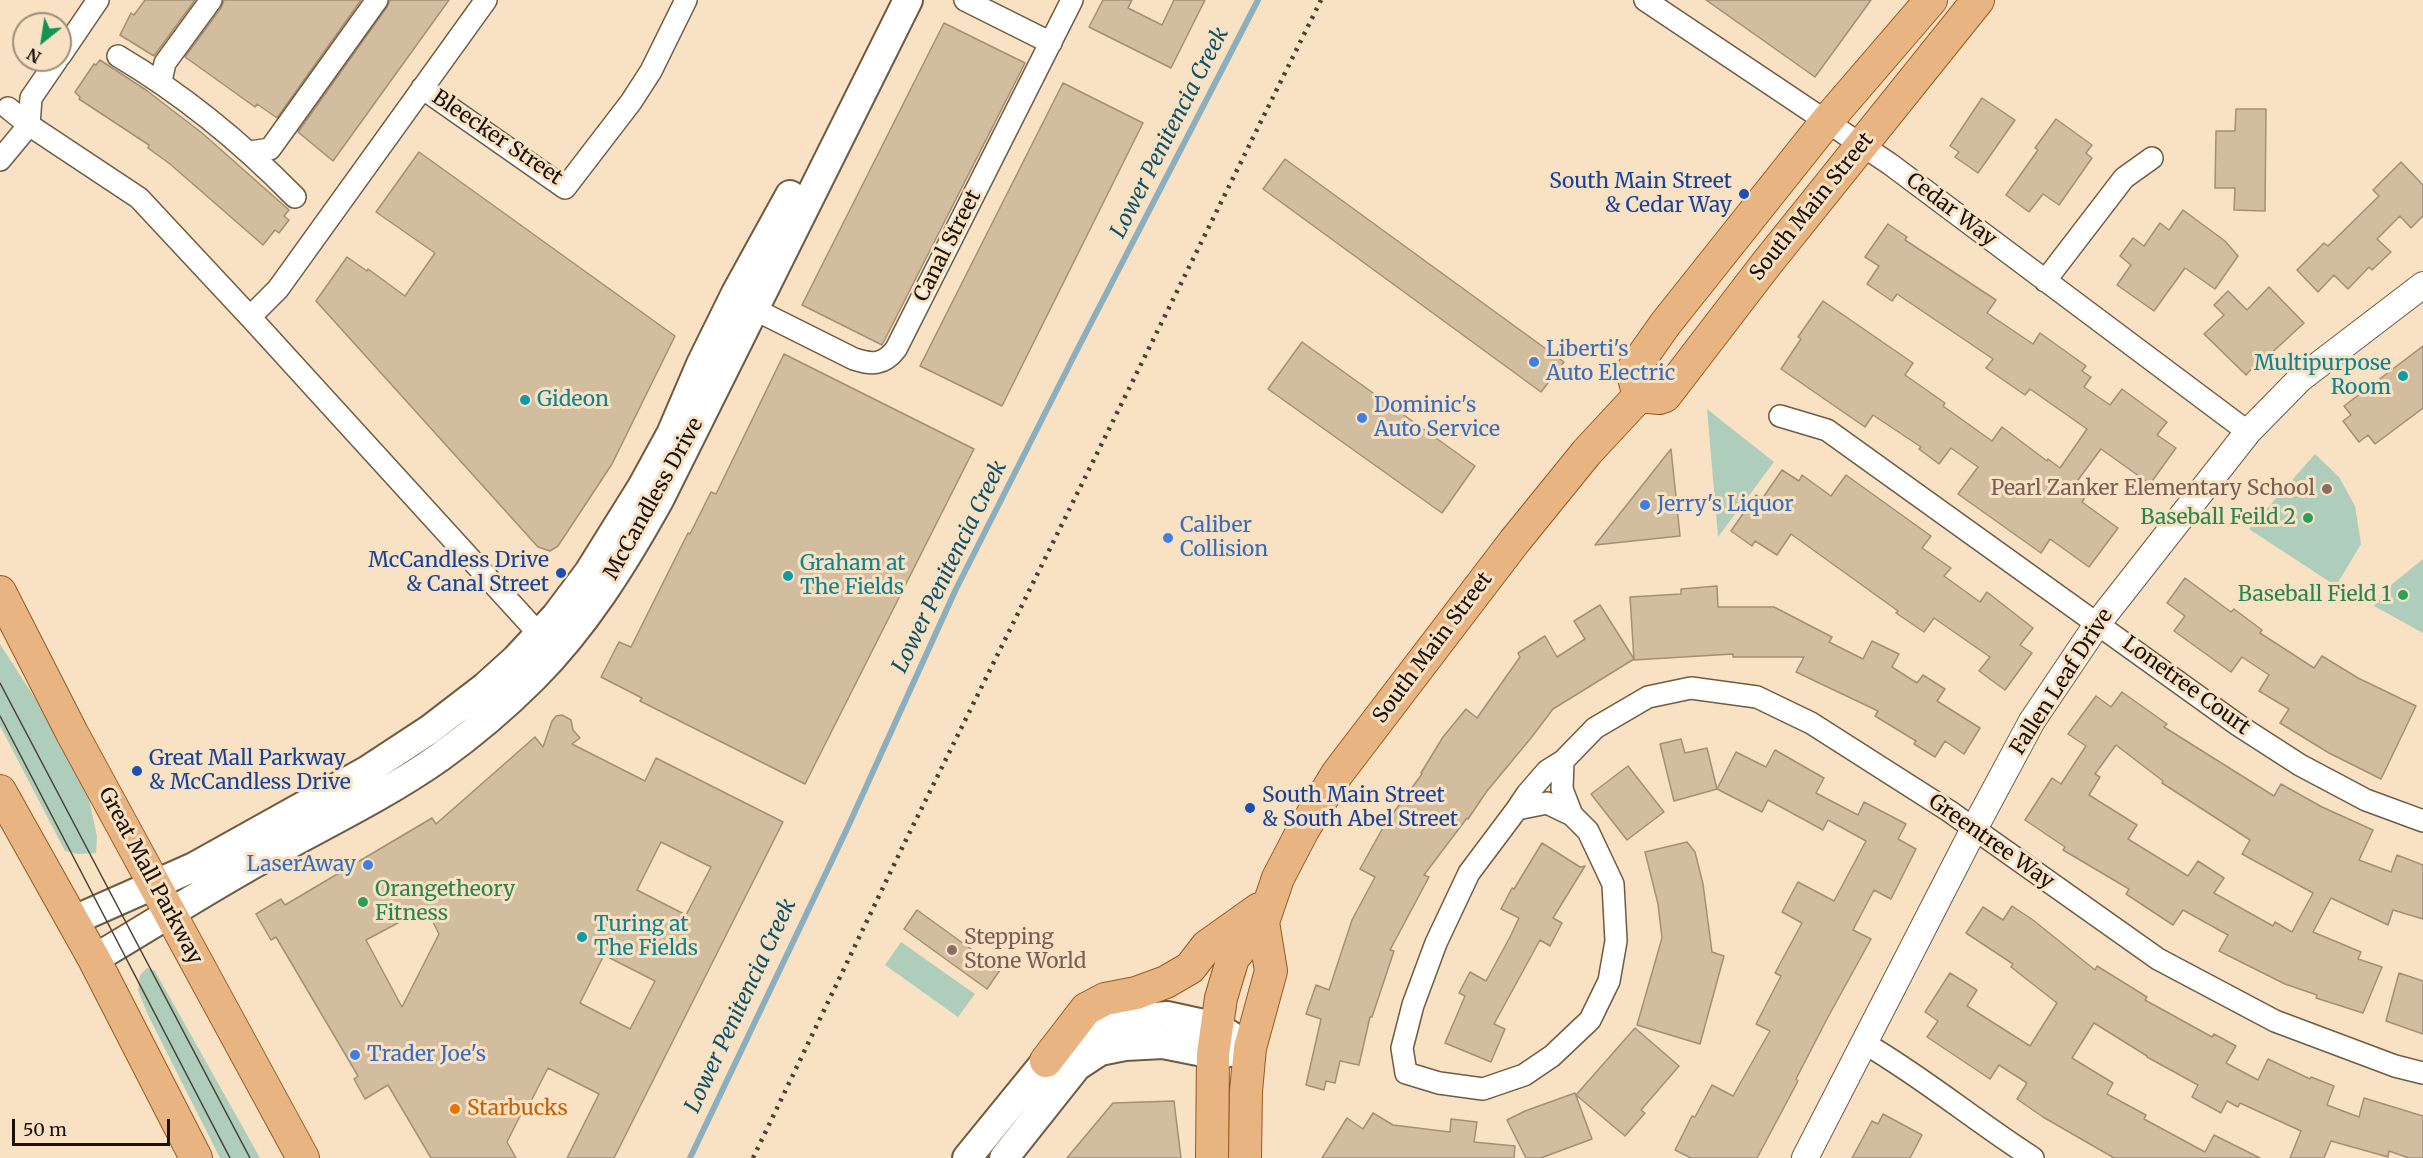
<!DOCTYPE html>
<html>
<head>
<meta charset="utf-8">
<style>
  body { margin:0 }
  #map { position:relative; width:2423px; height:1158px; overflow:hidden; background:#f9e2c4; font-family:Merriweather,serif }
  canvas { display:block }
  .north { position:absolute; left:12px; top:12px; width:60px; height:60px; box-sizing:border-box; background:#f9e2c4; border:2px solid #9f8e78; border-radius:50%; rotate:210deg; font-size:16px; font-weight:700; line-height:24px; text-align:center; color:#191107 }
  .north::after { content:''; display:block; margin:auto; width:21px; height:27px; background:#139351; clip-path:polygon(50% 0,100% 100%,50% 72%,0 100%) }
  .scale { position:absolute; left:12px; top:1119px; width:158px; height:27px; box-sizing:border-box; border:3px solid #191107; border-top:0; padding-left:8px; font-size:18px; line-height:21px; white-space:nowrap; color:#191107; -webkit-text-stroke:4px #f9e2c4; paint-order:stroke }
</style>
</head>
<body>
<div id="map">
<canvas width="2423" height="1158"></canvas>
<div class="north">N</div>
<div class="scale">50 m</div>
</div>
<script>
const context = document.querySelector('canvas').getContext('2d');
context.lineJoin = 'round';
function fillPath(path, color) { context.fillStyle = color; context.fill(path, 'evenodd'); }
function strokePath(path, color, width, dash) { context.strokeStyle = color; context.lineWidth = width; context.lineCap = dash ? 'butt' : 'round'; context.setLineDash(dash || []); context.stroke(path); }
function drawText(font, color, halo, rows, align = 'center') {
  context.font = font + ' Merriweather,serif'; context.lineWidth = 6; context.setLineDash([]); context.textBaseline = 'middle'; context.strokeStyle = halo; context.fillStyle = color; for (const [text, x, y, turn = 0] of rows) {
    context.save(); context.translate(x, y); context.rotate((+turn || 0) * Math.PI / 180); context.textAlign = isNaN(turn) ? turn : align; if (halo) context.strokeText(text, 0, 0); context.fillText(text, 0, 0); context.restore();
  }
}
fillPath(new Path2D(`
  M1707,409l67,53 -56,75z
  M2315,454l24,23 16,29 6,38 -25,42 -87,-57z
  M2423,559v74l-49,-27 17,-21z
  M0,644l38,59 50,91 9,43 -1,16 -18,1 -13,-3 -65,-125z
  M901,942l74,52 -17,23 -73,-52z
  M147,968l8,3 105,187h-40l-72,-143 -10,-25 2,-15z`), '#aecdba');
strokePath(new Path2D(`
  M690,1158l156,-327 110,-242 119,-235 183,-354`), '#8bafbf', 6);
const building = new Path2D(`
  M145,0h50l-41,56 -34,-21 11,-22 3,2z
  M224,0h137l-84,118 -20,-14 -2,3 -70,-50 36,-49z
  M390,0h59l-116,161 -35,-29 89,-125z
  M1103,0h29l-4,8 34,17 12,-25h31l-34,68 -82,-41z
  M1706,0h165l-56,77z
  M944,23l81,40 -143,282 -80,-40z
  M100,60l46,30 56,43 87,77 -5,6 5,4 -10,13 -4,-3 -12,15 -93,-81 -22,-16 1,-3 -70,-46 1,-2 -5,-5 19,-28 2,1z
  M1063,83l80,40 -141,283 -82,-40z
  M1982,98l33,22 -37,53 -23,-16 4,-5 -9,-6z
  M2236,109h30l-1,102 -31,-1 1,-22h-20l1,-57h19z
  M2056,119l36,26 -6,8 6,5 -33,47 -16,-11 -14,18 -23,-17 32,-45 -3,-2z
  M419,152l256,184 -63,128 -54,82 -8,5 -12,-4 -222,-246 31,-44 20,14 1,-2 37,27 30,-43 -59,-41z
  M1285,159l279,203 -23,30 -278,-203z
  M2401,162l22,23v31l-12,12 -11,-12 -23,23 14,13 -19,18 -3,-3 -21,22 -14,-14 -16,17 -21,-22 27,-27 4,3 51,-50 -6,-6z
  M2183,210l42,31 13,15 -23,33 -30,-21 -31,43 -37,-26 14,-20 -11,-9 13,-18 11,8 16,-23 9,7z
  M1888,224l19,13 -2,3 91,60 -9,13 46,31 7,-11 46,33 -4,5 9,6 -7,10 26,18 12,-16 45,33 -10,13 19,13 -26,36 -49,-35 -23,31 12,9 -8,13 36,26 -29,39 -39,-28 -9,14 -83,-59 20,-27 -27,-19 -12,16 -20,-15 2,-2 -48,-32 -8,12 -84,-58 20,-30 -3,-2 25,-36 90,62 -8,12 40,28 -2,3 49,35 10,-14 45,34 1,-2 12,9 27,-39 -57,-40 -5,6 -39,-27 7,-9 -96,-65 -5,7 -25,-17 12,-18 -14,-9z
  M2269,287l35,36 -39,36 -2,-2 -17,18 -42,-41 20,-19 -10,-10 14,-14 19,19z
  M1302,342l173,124 -33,47 -174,-124z
  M2423,346v62l-48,36 -7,-9 -9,7 -16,-21 8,-6 -7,-9z
  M784,354l190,95 -169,335 -165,-83 2,-3 -41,-21 18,-35 12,5 57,-114 2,1 21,-42 5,2z
  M1671,449l9,87 -85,9z
  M1782,470l17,11 3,-6 29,21 15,-21 85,61 -9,12 29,20 -7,8 36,26 7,-10 46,36 -13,17 12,8 -27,37 -26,-19 11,-14 -56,-39 -10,14 -28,-19 2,-2 -107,-77 -14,21 -22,-14 -3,5 -21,-15 25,-36 6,4z
  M2185,578l46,34 3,-3 28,21 -2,3 54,35 8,-12 36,22 58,28 -35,73 -52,-26 -49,-30 9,-14 -30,-18 10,-16 -27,-18 -11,15 -57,-41 11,-15 -18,-13z
  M1717,586l1,21h56l58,30 -3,5 34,17 9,-18 27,13 -7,13 25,16 6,-8 22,14 -8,12 43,27 -16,26 -19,-13 -10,16 -21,-13 2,-3 -41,-25 3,-5 -82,-39 8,-15h-71v-3l-99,6 -4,-63 51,-3v-5z
  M1600,605l34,54 -81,50 -22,29 -44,53 -19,28 -1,-1 -43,57 5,2 -39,73 4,1 -22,66h-2l-11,48 -19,-4 -5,22 -9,-2 -2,9 -18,-5 15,-66 -15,-5 10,-29 13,5 23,-70 23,-43 -15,-8 25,-45 37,-50 -1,-1 22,-36 23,-28 11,9 43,-61 -2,-4 27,-17 12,21 28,-18 -11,-18z
  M2122,692l45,32 -3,3 110,69 7,-12 41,23 51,23 -14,30 32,12 6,-17 26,10v54l-30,-9 -5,15 -57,-27 -18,34 48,20 -3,7 24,8 -19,46 -47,-15 1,-3 -32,-11 -66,-33 9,-16 -45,-25 -10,15 -47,-31 3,-5 -66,-39 2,-3 -40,-27 27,-42 9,6 25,-38 -18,-12 28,-38 15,11zM2116,745l47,36 -1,2 88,57 -8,14 71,39 -21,39 -17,-10 -2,4 -59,-33 10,-15 -26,-17 -10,15 -60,-37 9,-14 -48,-30 11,-18 -5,-3z
  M562,715l9,5 2,10 7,8 -8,6 73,37 11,-23 127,64 -169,336h-47l32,-64 -51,-26 -21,41 -3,-1 -17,34 9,16h-85l-43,-73 -23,14 -11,-20 4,-3 -82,-139 -5,3 -15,-26 25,-15 4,6 147,-87 4,6 99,-87 8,10 9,-26 4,-5zM661,842l50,25 -25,48 -49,-25zM426,908l13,26 -37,73 -36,-67zM604,955l51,26 -25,48 -50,-26z
  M1681,739l4,14 22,-5 10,41 19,-37 30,15 9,-17 49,28 -8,15 42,22 6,-13 42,22 -8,15 18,10 -25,50 -17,-9 -21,40 18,9 -43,78 -32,62 2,2 -41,77h-66l-16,-8 17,-34 3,1 17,-32 21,11 37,-65 -14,-7 25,-48 -6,-3 27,-50 -20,-11 16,-30 36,19 32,-60 -38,-21 -5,10 -55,-30 -6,12 -45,-23 -43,12 -14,-57z
  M1628,766l36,46 -37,28 -36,-46z
  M1687,842l8,10 8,32 9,68 12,4 -24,88 -63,-19 25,-87 -4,-34 -13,-52z
  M1542,843l38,24 5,-1 -32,52 9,5 -12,23 -10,-6 -46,84 11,5 -14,33 -46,-19 20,-47 -6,-3 11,-21 16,9 24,-44 9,-19 -18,-9 11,-21 2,1z
  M2012,906l21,14 62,50 2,-4 50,31 -2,3 67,37 2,-3 22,12 -10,17 32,17 10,-21 42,20 1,-2 23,9 -7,19 32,12 5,-19 59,18v42h-14l-20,-7 -1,6 -57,-16 -7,17h-34l11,-27 -61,-28 -2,4 -11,-6 -6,12 -29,-16 6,-12 -51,-28v-1l-53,-33 -22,35 41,25 -6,11 39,21 -2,4 61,33 9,-17 46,23h-146l-71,-41 -26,-18 10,-16 -28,-18 -9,14 -63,-42 11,-16 -13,-9 25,-39 27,17 -10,16 63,40 27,-43 -46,-36 2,-3 -47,-31 17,-26 20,13z
  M917,910l83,60 -13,19 -83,-60z
  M2399,973l24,8v53l-37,-13z
  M1635,1028l44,38 -38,44 4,3 -20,23 -49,-41z
  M1575,1093l17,46 -51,19h-15l-19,-38 18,-9z
  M1174,1101l7,57h-114l46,-55z
  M1373,1113l20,12 57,7 1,-13 26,3 -3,20 41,4 -1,12h-192l25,-40 16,11z
  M1883,1114l39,21 -12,23h-58l20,-37 6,3z`);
fillPath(building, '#d3bd9f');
strokePath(building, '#a48f73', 1.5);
const minor = new Path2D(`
  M965,0l86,43
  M1645,0l245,164 358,268
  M60,56l38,-56
  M118,56c66,39 123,86 177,141
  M161,81l4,-18 46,-63
  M422,88l143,100 66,-86 20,-31 35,-71
  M8,108l21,17 110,73 111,119 28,-28 208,-289
  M250,152l20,-3 107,-149
  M0,160l29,-35 2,-27 26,-38
  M2045,281l79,-103 28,-20
  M754,309l100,50c18,6 30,6 42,-10l176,-349
  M250,317l289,317
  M1780,416l47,14 411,295 62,40 66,35 57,21
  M1563,761l-1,28 10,26
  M1547,803l25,12 16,16 25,53 3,57 -7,40 -19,39 -38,36 -28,19 -41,14 -44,-6 -33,-10 -4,-25 11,-43 23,-62 33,-70 48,-64z
  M1517,809l10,-15 20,-23 16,-10 32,-33 53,-31 43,-9 66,9 54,26 138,88 209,148 117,62 120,45 28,7
  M1864,1043c59,34 111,78 169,115`);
const tertiary = new Path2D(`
  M1805,1158l169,-329 58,-108 66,-98 150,-191 52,-53 123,-94`);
const secondary = new Path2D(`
  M72,921l122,-54 174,-97 61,-40 56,-43 31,-28 40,-43 33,-44 53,-85 29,-53 30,-70 35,-71 54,-98
  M94,959c51,-30 101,-62 152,-91 64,-37 133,-68 194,-111 32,-23 65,-51 93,-79 52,-52 91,-115 126,-178l249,-500
  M967,1158l79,-97 40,-28 28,-12 53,-5 50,11 33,21
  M1004,1158l73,-92 23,-15 25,-5 38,-2 50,10 24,-3`);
const primary = new Path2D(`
  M1639,396l20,2 6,-2 102,-133 211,-263
  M1639,396l-7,-25 34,-48 160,-201 105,-122
  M0,592l72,141 231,425
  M0,791l94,168 102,199
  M1046,1061l40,-52 19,-10 31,-6 30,-11 24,-14 17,-22 52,-37
  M1212,1158l1,-104 8,-56 12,-40 30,-36 15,-44 25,-48 34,-56 177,-232 73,-90 52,-56
  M1245,1158l1,-67 4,-43 21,-77 -8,-49`);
strokePath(minor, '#6f5b41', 24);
strokePath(tertiary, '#6f5b41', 28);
strokePath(secondary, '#6f5b41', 32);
strokePath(primary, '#965a20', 34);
strokePath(minor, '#fff', 21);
strokePath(tertiary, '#fff', 26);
strokePath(secondary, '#fff', 28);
strokePath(primary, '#e8b481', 32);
strokePath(new Path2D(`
  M0,683l250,475
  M0,716l230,442`), '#4c4032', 1.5);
strokePath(new Path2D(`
  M753,1158l150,-312 418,-846`), '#4c4032', 4.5, [3, 6]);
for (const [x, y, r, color] of [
  [1744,194,6,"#1a4fb4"],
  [1534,362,6,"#3f7fe0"],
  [2403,376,6,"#0f9aa8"],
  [525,400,6,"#0f9aa8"],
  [1362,418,6,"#3f7fe0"],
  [2327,489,6,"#8d6e63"],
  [1645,505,6,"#3f7fe0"],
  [2308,518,6,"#2e9e5b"],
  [1168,538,6,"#3f7fe0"],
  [561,573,6,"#1a4fb4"],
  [788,576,6,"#0f9aa8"],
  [2403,595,6,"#2e9e5b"],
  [137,771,6,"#1a4fb4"],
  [1250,808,6,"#1a4fb4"],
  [368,865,6,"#3f7fe0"],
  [363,902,6,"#2e9e5b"],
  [582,937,6,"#0f9aa8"],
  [952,950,6,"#8d6e63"],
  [355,1055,6,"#3f7fe0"],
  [455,1109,6,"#e8710a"]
]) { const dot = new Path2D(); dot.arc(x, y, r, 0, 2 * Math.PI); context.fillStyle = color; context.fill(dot); strokePath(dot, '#f9e2c4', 2); }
drawText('21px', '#191107', '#f9e2c4', [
  ["Bleecker Street",497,138,34],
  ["South Main Street",1812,207,-51],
  ["Cedar Way",1951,210,37],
  ["Canal Street",948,246,-63],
  ["McCandless Drive",654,499,-61],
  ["South Main Street",1433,648,-53],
  ["Fallen Leaf Drive",2062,682,-57],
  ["Lonetree Court",2186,686,36],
  ["Greentree Way",1991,842,35],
  ["Great Mall Parkway",150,876,62]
]);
drawText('21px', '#164399', '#f9e2c4', [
  ["South Main Street",1732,182],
  ["& Cedar Way",1732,206],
  ["McCandless Drive",549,561],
  ["& Canal Street",549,585],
  ["Great Mall Parkway",149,759,"left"],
  ["& McCandless Drive",149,783,"left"],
  ["South Main Street",1262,796,"left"],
  ["& South Abel Street",1262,820,"left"]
], 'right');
drawText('21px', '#366cbe', '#f9e2c4', [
  ["Liberti's",1546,350],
  ["Auto Electric",1546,374],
  ["Dominic's",1374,406],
  ["Auto Service",1374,430],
  ["Jerry's Liquor",1657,505],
  ["Caliber",1180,526],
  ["Collision",1180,550],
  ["LaserAway",356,865,"right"],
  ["Trader Joe's",367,1055]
], 'left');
drawText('21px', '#0d838f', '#f9e2c4', [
  ["Multipurpose",2391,364,"right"],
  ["Room",2391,388,"right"],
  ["Gideon",537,400],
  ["Graham at",800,564],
  ["The Fields",800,588],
  ["Turing at",594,925],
  ["The Fields",594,949]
], 'left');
drawText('21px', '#785e54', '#f9e2c4', [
  ["Pearl Zanker Elementary School",2315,489],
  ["Stepping",964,938,"left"],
  ["Stone World",964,962,"left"]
], 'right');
drawText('21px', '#27864d', '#f9e2c4', [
  ["Baseball Feild 2",2296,518],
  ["Baseball Field 1",2391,595],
  ["Orangetheory",375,890,"left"],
  ["Fitness",375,914,"left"]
], 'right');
drawText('21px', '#c56008', '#f9e2c4', [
  ["Starbucks",467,1109]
], 'left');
drawText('italic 22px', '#0b526a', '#f9e2c4', [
  ["Lower Penitencia Creek",1170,133,-63],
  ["Lower Penitencia Creek",950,567,-64],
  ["Lower Penitencia Creek",741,1006,-65]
]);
</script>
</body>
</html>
